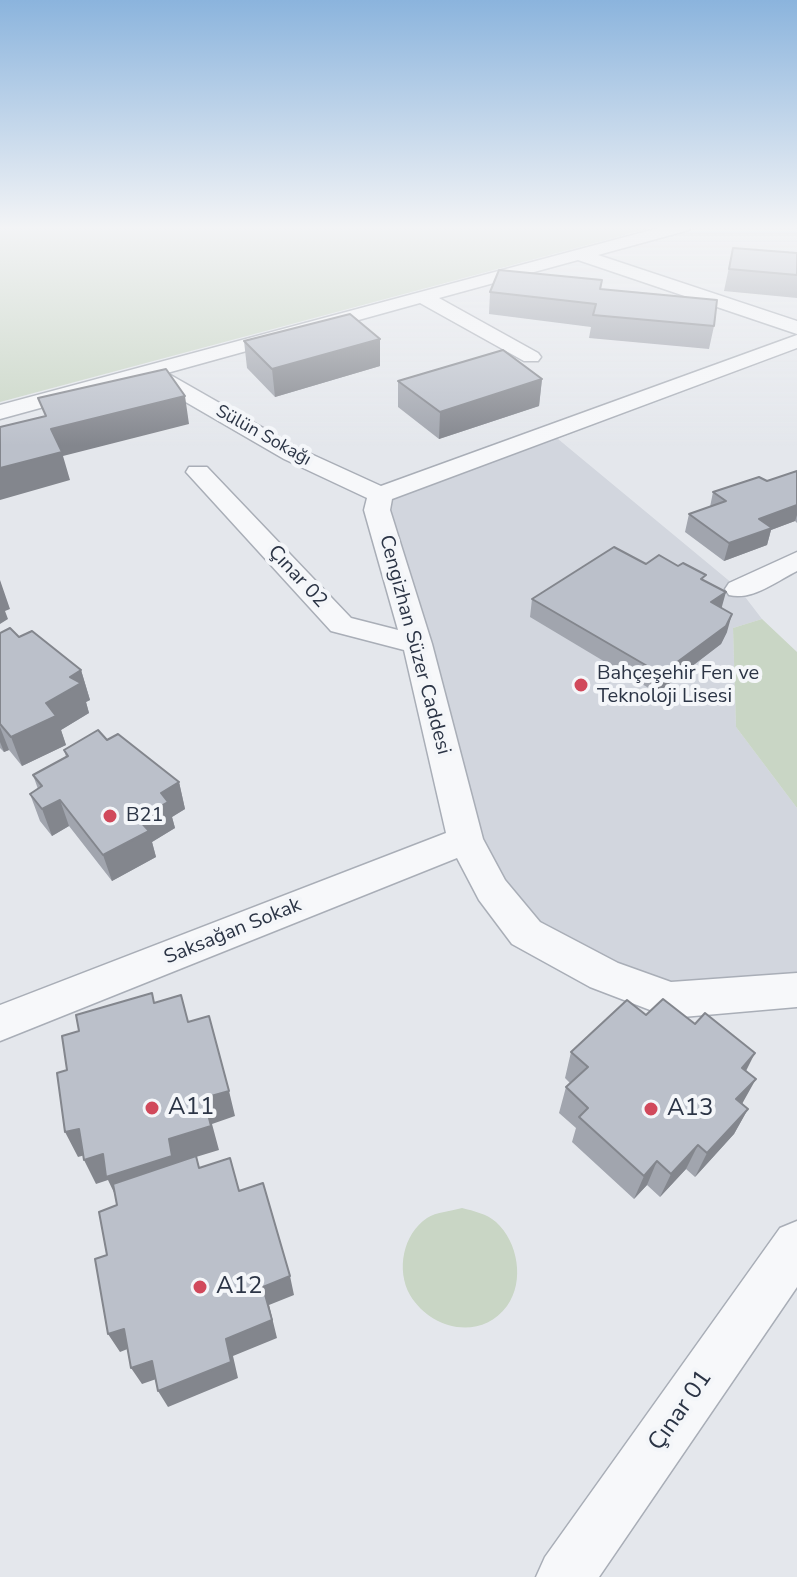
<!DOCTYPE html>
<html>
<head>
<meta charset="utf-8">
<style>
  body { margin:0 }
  canvas { display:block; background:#e4e7ec }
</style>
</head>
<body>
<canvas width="797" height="1577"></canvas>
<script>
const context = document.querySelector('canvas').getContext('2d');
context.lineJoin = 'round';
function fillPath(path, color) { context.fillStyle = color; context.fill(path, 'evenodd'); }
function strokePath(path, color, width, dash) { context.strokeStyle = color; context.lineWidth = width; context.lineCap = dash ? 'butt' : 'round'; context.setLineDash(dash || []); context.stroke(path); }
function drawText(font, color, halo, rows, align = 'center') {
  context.font = font + ' "Nunito Sans",sans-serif'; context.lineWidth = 8; context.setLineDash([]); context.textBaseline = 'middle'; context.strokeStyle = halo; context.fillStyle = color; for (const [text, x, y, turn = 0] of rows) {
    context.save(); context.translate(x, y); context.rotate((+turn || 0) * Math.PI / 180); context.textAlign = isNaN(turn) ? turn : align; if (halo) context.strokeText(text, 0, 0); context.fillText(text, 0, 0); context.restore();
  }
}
fillPath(new Path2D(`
  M552,434l187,155 23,30 -29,9 3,99 61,81v182l-126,10 -67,-25 -112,-85 -112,-395z`), '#d2d6de');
fillPath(new Path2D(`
  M0,226h658l-658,176z
  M762,619l35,33v156l-61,-81 -3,-99z
  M462,1208c12,3 25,6 34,14 22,20 29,59 11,84 -27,36 -77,23 -97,-11 -14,-25 -7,-61 17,-77 9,-6 25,-7 35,-10z`), '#c9d6c5');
const minor = new Path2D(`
  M666,226h25l-2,4 -91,25 199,66v13l-219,-74 -139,38 99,55 3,4 -3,4h-14l-104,-58 -253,70 133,76 81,37 416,-151v13l-405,151 -2,11 42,134 51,195 22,41 35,42 78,41 53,19 126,-9v34l-126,11 -81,-31 -78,-43 -33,-44 -22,-42 -457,183v-36l446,-172 -42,-183 -73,-19 -145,-159 3,-5h18l144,151 47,12 -34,-120 3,-12 -83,-39 -138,-80 -146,40v-14z
  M797,552v19c-20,10 -45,30 -68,24l-4,-6 4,-6z
  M797,1221v66l-198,290h-63l9,-20 235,-329z`);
strokePath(minor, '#a9aeb7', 3);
fillPath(minor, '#f7f8fa');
fillPath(new Path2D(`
  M733,248l64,5v45l-73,-7z
  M602,280l-1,9 113,37 -5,23 -120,-11 2,-11 -102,-13 1,-22z
  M244,341l136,25 -105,31 -28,-29z
  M542,379l-3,27 -100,33 -41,-32v-26z
  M797,471v52l-2,-2 -24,9 -4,15 -43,16 -39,-29 4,-18 21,-7 3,-15 54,-11z
  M646,564l59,17 17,27 5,24 -6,12 -64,49 -127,-76 2,-18z
  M0,633l19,4 62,33 9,30 -4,2 3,11 -28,17 5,15 -44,21 -13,-16 -5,2 -4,-4z
  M107,740l72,42 6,27 -13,8 3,11 -23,14 4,15 -44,24 -43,-55 -17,10 -12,-15 -10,-27 8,-5 -5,-14 33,-18 -2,-7z
  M646,1015l100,56 -4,34 6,4 -14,25 -39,43 -9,-8 -26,28 -13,-12 -13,14 -62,-57 4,-14 -17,-15 7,-26 4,-4 -5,-5 6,-26z`), '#a1a5ae');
fillPath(new Path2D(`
  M380,339v27l-105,31 -3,-28z
  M542,379l-3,27 -100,33 1,-27z
  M185,396l4,28 -126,32 7,24 -70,20v-32l51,-39z
  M797,505v10l-2,6 -24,9 -4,15 -43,16 5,-18 30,-24z
  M0,580l10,29 -5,2 3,8 -8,5z
  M726,592l-5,18 -10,-8z
  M732,614l-5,18 -6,12 -64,49 4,-19z
  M81,670l9,30 -4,2 3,11 -28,17 5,15 -44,21 -11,-29 35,-34 24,-26z
  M0,727l9,23 -5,2 -4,-10z
  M179,782l6,27 -13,8 3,11 -23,14 4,15 -44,24 -9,-26 35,-36 23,-26z
  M60,800l9,26 -17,10 -10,-27z
  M755,1053l-13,26v-11z
  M756,1079l-14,25 -6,-5z
  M229,1091l6,25 -23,8 7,26 -23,7 7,21 -85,23 -10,-21 -12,4 -12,-24 19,-6 66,-15 35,-41z
  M748,1109l-14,25 -39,43 12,-24z
  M79,1129l13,24 -14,4 -13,-25z
  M698,1145l-12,24 -26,28 11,-23z
  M657,1161l-10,24 -13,14 10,-23z
  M290,1276l4,19 -25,10 8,33 -44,18 5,22 -70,29 -10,-16 68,-52 37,-52z
  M124,1329l11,17 -15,6 -12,-18z
  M152,1361l10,16 -20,7 -11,-16z`), '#83868d');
const building = new Path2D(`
  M733,248l64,5v22l-68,-6z
  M499,270l103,10 -2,9 117,11 -3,26 -121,-11 3,-11 -106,-12z
  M350,314l30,25 -108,30 -28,-28z
  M503,350l39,29 -102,33 -42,-31z
  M166,369l19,27 -134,33 11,23 -62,16v-41l46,-11 -8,-18z
  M797,471v34l-38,14 13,9 -43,15 -40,-29 37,-13 -13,-9 46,-15 8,4z
  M614,547l32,17 13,-9 19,11 5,-3 23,12 -5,4 25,13 -15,10 21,12 -6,12 -65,48 -129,-75z
  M10,628l9,9 13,-6 49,39 -11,7 11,6 -35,20 10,13 -45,21 -11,-13v-91z
  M98,730l9,10 11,-6 61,48 -18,11 7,9 -30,17 11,12 -46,24 -43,-55 -18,9 -12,-15 12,-8 -9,-11 35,-19 -4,-6z
  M152,993l2,10 27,-8 7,27 21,-6 20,75 -25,7 7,28 -42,13 3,17 -66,21 -3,-23 -19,6 -5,-31 -14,3 -8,-59 10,-3 -5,-34 17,-5 -3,-16z
  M663,999l32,25 10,-11 50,40 -13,15 14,11 -20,20 12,10 -41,44 -9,-8 -27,29 -14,-13 -13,15 -65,-59 9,-9 -22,-21 22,-20 -17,-15 56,-52 19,15z
  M196,1156l3,12 31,-10 9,33 24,-8 27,93 -27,11 9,33 -46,19 5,23 -73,29 -6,-30 -21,7 -7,-39 -16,5 -13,-75 12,-4 -8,-43 18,-7 -4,-21z`);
fillPath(building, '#bbc0ca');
strokePath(building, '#83868d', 2);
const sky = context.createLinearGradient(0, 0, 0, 446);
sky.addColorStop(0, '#8bb4dd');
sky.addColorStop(0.51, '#f3f4f6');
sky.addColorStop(1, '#f3f4f600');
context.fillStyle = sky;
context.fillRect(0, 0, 797, 446);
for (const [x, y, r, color] of [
  [581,685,8,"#d1495b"],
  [110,816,8,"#d1495b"],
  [152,1108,8,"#d1495b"],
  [651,1109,8,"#d1495b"],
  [200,1287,8,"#d1495b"]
]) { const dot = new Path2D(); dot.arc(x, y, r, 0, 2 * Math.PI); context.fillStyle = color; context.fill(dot); strokePath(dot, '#f4f6f9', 3); }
drawText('18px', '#2b3445', '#f4f6f9', [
  ["Sülün Sokağı",263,436,29]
]);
drawText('20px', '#2b3445', '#f4f6f9', [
  ["Çınar 02",297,577,47],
  ["Cengizhan Süzer Caddesi",414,645,75],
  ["Saksağan Sokak",233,932,-22]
]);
drawText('20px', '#2b3445', '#f4f6f9', [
  ["Bahçeşehir Fen ve",597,674],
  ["Teknoloji Lisesi",597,697],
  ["B21",126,816]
], 'left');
drawText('24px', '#2b3445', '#f4f6f9', [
  ["A11",168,1108],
  ["A13",667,1109],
  ["A12",216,1287]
], 'left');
drawText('24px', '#2b3445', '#f4f6f9', [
  ["Çınar 01",681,1411,-55]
]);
</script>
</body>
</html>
